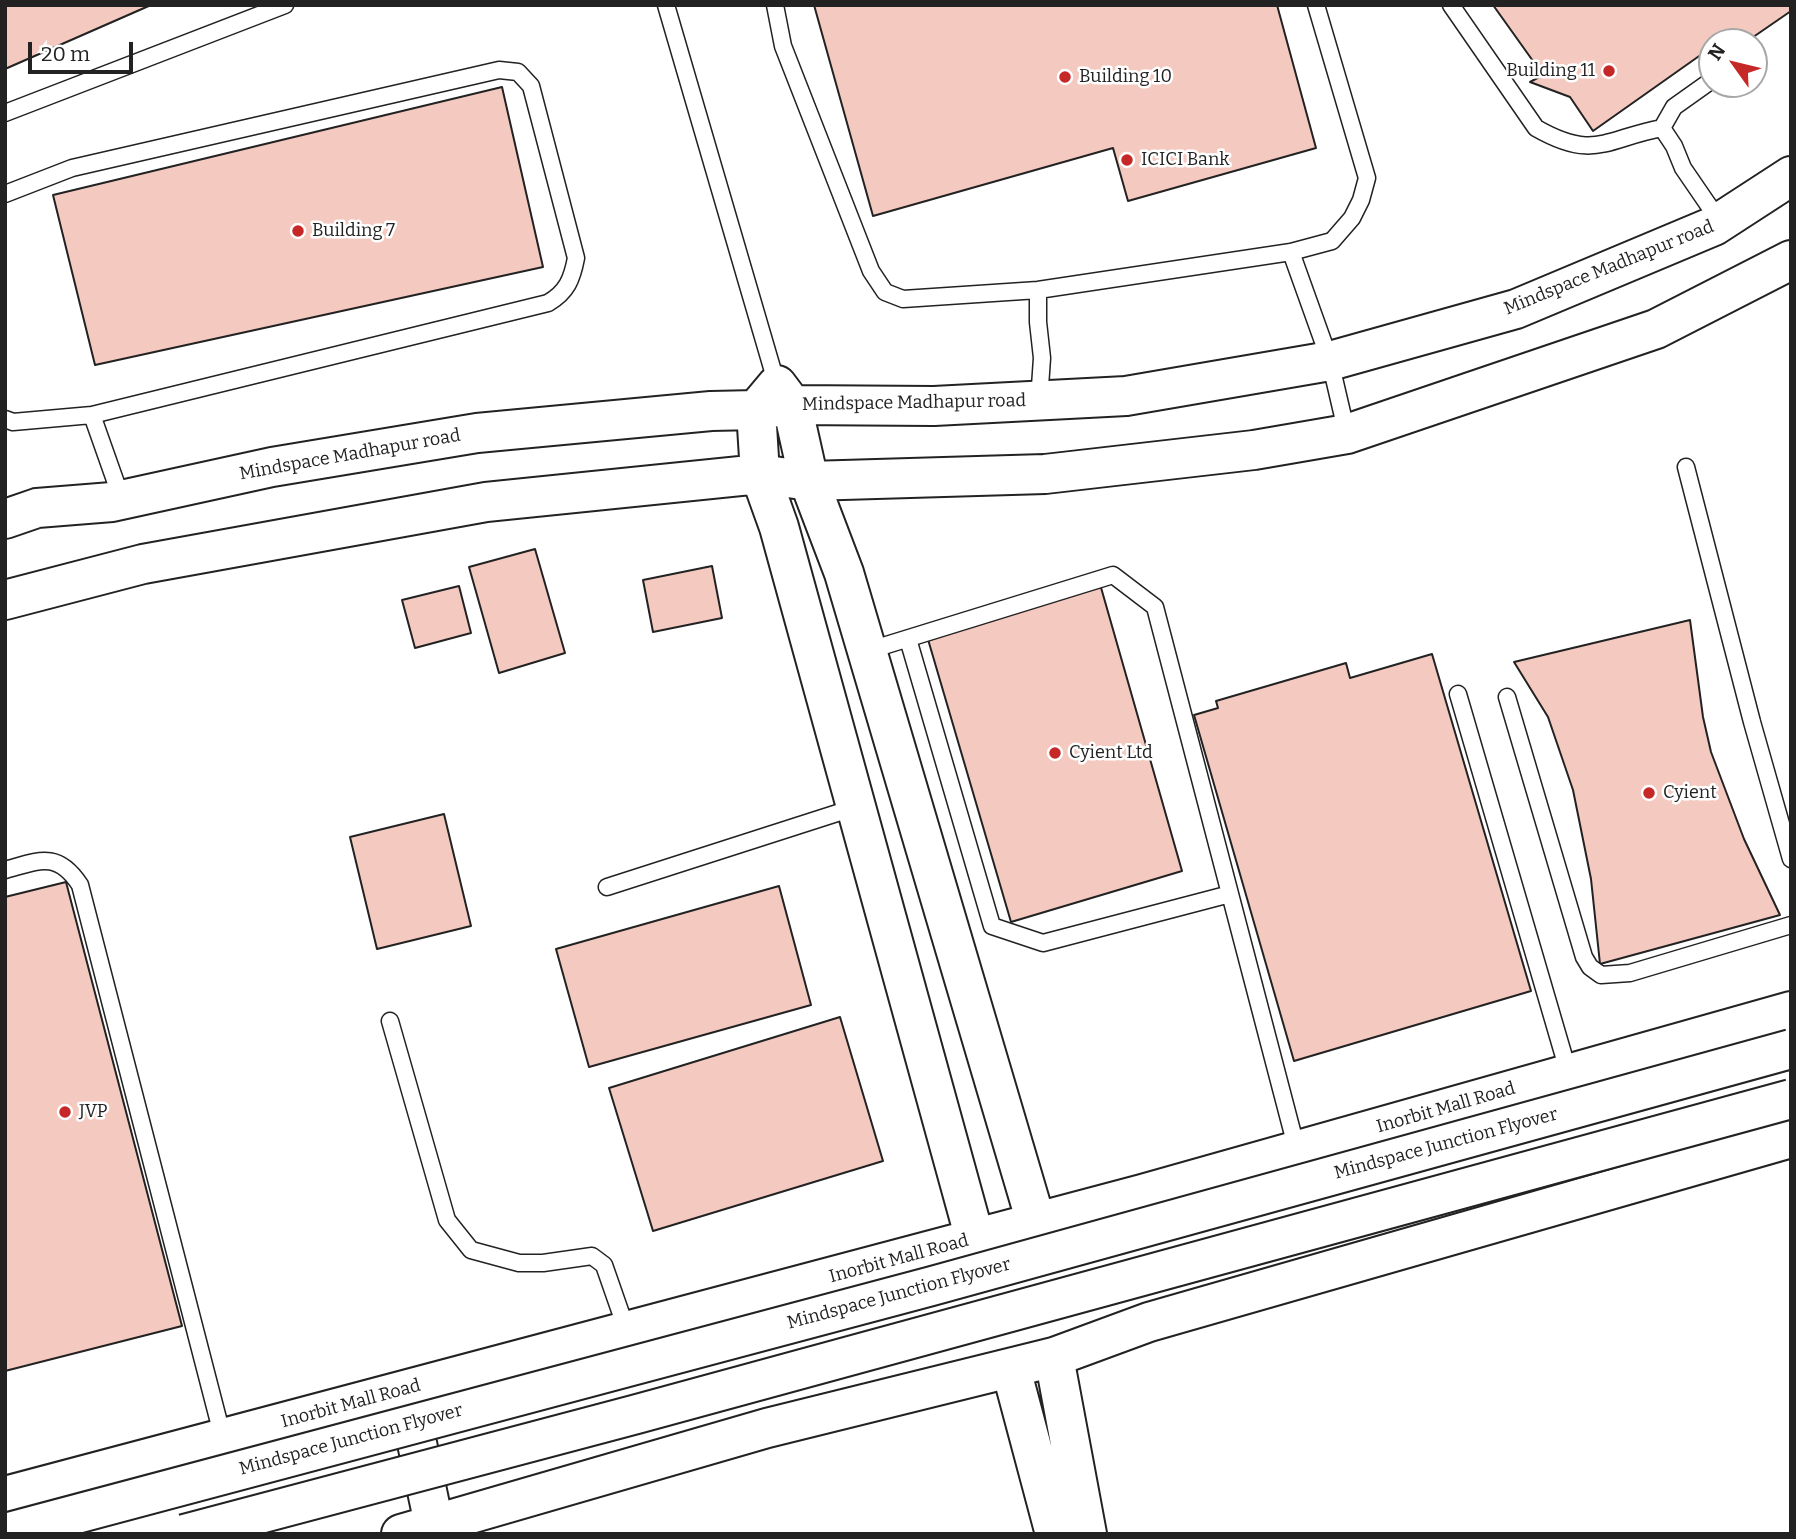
<!DOCTYPE html>
<html>
<head>
<meta charset="utf-8">
<style>
  body { margin:0 }
  #map { position:relative; width:1796px; height:1539px; overflow:hidden; background:#fff; font-family:Bitter,serif }
  canvas { display:block }
  .frame { position:absolute; inset:0; border:7px solid #222; pointer-events:none }
  .north { position:absolute; left:1698px; top:28px; width:70px; height:70px; box-sizing:border-box; background:#fff; border:2px solid #a7a7a7; border-radius:50%; rotate:304deg; font-size:19px; font-weight:700; line-height:28px; text-align:center; color:#222 }
  .north::after { content:''; display:block; margin:auto; width:24px; height:32px; background:#c62828; clip-path:polygon(50% 0,100% 100%,50% 72%,0 100%) }
  .scale { position:absolute; left:28px; top:42px; width:105px; height:32px; box-sizing:border-box; border:4px solid #222; border-top:0; padding-left:9px; font-size:21px; line-height:24px; white-space:nowrap; color:#222; -webkit-text-stroke:5px #fff; paint-order:stroke }
</style>
</head>
<body>
<div id="map">
<canvas width="1796" height="1539"></canvas>
<div class="frame"></div>
<div class="north">N</div>
<div class="scale">20 m</div>
</div>
<script>
const context = document.querySelector('canvas').getContext('2d');
context.lineJoin = 'round';
function fillPath(path, color) { context.fillStyle = color; context.fill(path, 'evenodd'); }
function strokePath(path, color, width, dash) { context.strokeStyle = color; context.lineWidth = width; context.lineCap = dash ? 'butt' : 'round'; context.setLineDash(dash || []); context.stroke(path); }
function drawText(font, color, halo, rows, align = 'center') {
  context.font = font + ' Bitter,serif'; context.lineWidth = 5; context.setLineDash([]); context.textBaseline = 'middle'; context.strokeStyle = halo; context.fillStyle = color; for (const [text, x, y, turn = 0] of rows) {
    context.save(); context.translate(x, y); context.rotate((+turn || 0) * Math.PI / 180); context.textAlign = isNaN(turn) ? turn : align; if (halo) context.strokeText(text, 0, 0); context.fillText(text, 0, 0); context.restore();
  }
}
const building = new Path2D(`
  M5,5h146l-146,64z
  M814,5h463l39,143 -188,53 -15,-53 -240,68z
  M1493,5h298v6l-45,31h-34v24l-10,-12 -109,77 -23,-34 -40,-15 13,-7z
  M502,87l41,180 -448,98 -42,-170z
  M535,549l30,104 -66,20 -30,-106z
  M712,566l10,52 -69,14 -10,-52z
  M1100,584l82,287 -171,51 -84,-286z
  M459,586l12,47 -56,15 -13,-48z
  M1690,620l13,97 8,35 33,87 36,76 -180,49 -9,-85 -18,-89 -25,-73 -34,-55z
  M1432,654l99,337 -237,70 -100,-346 24,-7 -2,-7 130,-38 4,15z
  M444,814l27,112 -94,23 -27,-112z
  M66,882l116,444 -177,45v-474z
  M779,886l32,119 -222,62 -33,-118z
  M840,1017l43,144 -230,70 -44,-143z`);
fillPath(building, '#f3c9c0');
strokePath(building, '#222', 2);
const lane = new Path2D(`
  M666,5l111,380
  M775,5l8,41 88,225 14,21 18,7 135,-9 253,-38 41,-11 20,-23 9,-18 6,-22 -51,-173
  M1451,5l85,123c58,33 69,11 126,0l12,18 9,22 37,54
  M5,113l280,-108
  M1662,128l12,-21 38,-27
  M5,194l67,-26 427,-98 19,2 13,14 45,172c-4,21 -9,34 -28,45l-456,112 -79,7 -8,-3
  M1291,252l39,109 17,73
  M1038,290v32l4,36 -3,43
  M92,415l30,85
  M1686,467l66,255 39,137
  M908,639l84,287 51,17 187,-49
  M867,651l246,-76 42,32 142,543
  M1458,694l111,380
  M1507,697l77,260 6,10 11,8 29,-2 161,-48
  M5,870c33,-9 52,-20 75,15l143,553
  M607,887l249,-80
  M390,1021l57,199 24,30 48,13h24l49,-7 12,9 23,66`);
const secondary = new Path2D(`
  M5,519l32,-11 75,-6 160,-35 205,-34 234,-22 45,-1 36,-5 142,1 192,-10 204,-35 186,-52 198,-83 77,-50
  M5,600l138,-36 343,-62 274,-28 49,7 236,-7 209,-24 93,-16 309,-105 135,-69
  M975,1239l-196,-712 -19,-53 -4,-64 21,-25 15,20 17,76 35,92 192,649
  M1054,1357l33,177
  M1011,1369l44,165
  M406,1391l28,133
  M5,1496l1137,-302 649,-183
  M401,1534l366,-106 287,-71 95,-35 642,-184`);
strokePath(lane, '#222', 19);
strokePath(secondary, '#222', 42);
strokePath(lane, '#fff', 16);
strokePath(secondary, '#fff', 38);
const secondaryBridge = new Path2D(`
  M5,1533l927,-247 859,-237
  M184,1534l453,-120 1154,-315`);
strokePath(secondaryBridge, '#222', 42, []);
strokePath(secondaryBridge, '#fff', 38);
for (const [x, y, r, color] of [
  [1609,71,7,"#c62828"],
  [1065,77,7,"#c62828"],
  [1127,160,7,"#c62828"],
  [298,231,7,"#c62828"],
  [1055,753,7,"#c62828"],
  [1649,793,7,"#c62828"],
  [65,1112,7,"#c62828"]
]) { const dot = new Path2D(); dot.arc(x, y, r, 0, 2 * Math.PI); context.fillStyle = color; context.fill(dot); strokePath(dot, '#fff', 2.5); }
drawText('18px', '#222', '#fff', [
  ["Building 11",1595,71,"right"],
  ["Building 10",1079,77],
  ["ICICI Bank",1141,160],
  ["Building 7",312,231],
  ["Cyient Ltd",1069,753],
  ["Cyient",1663,793],
  ["JVP",79,1112]
], 'left');
drawText('18px', '#222', '#fff', [
  ["Mindspace Madhapur road",1609,268,-22],
  ["Mindspace Madhapur road",914,403,-1],
  ["Mindspace Madhapur road",350,455,-10],
  ["Inorbit Mall Road",1446,1108,-16],
  ["Mindspace Junction Flyover",1446,1144,-15],
  ["Inorbit Mall Road",899,1259,-15],
  ["Mindspace Junction Flyover",899,1294,-15],
  ["Inorbit Mall Road",351,1404,-15],
  ["Mindspace Junction Flyover",351,1440,-15]
]);
</script>
</body>
</html>
